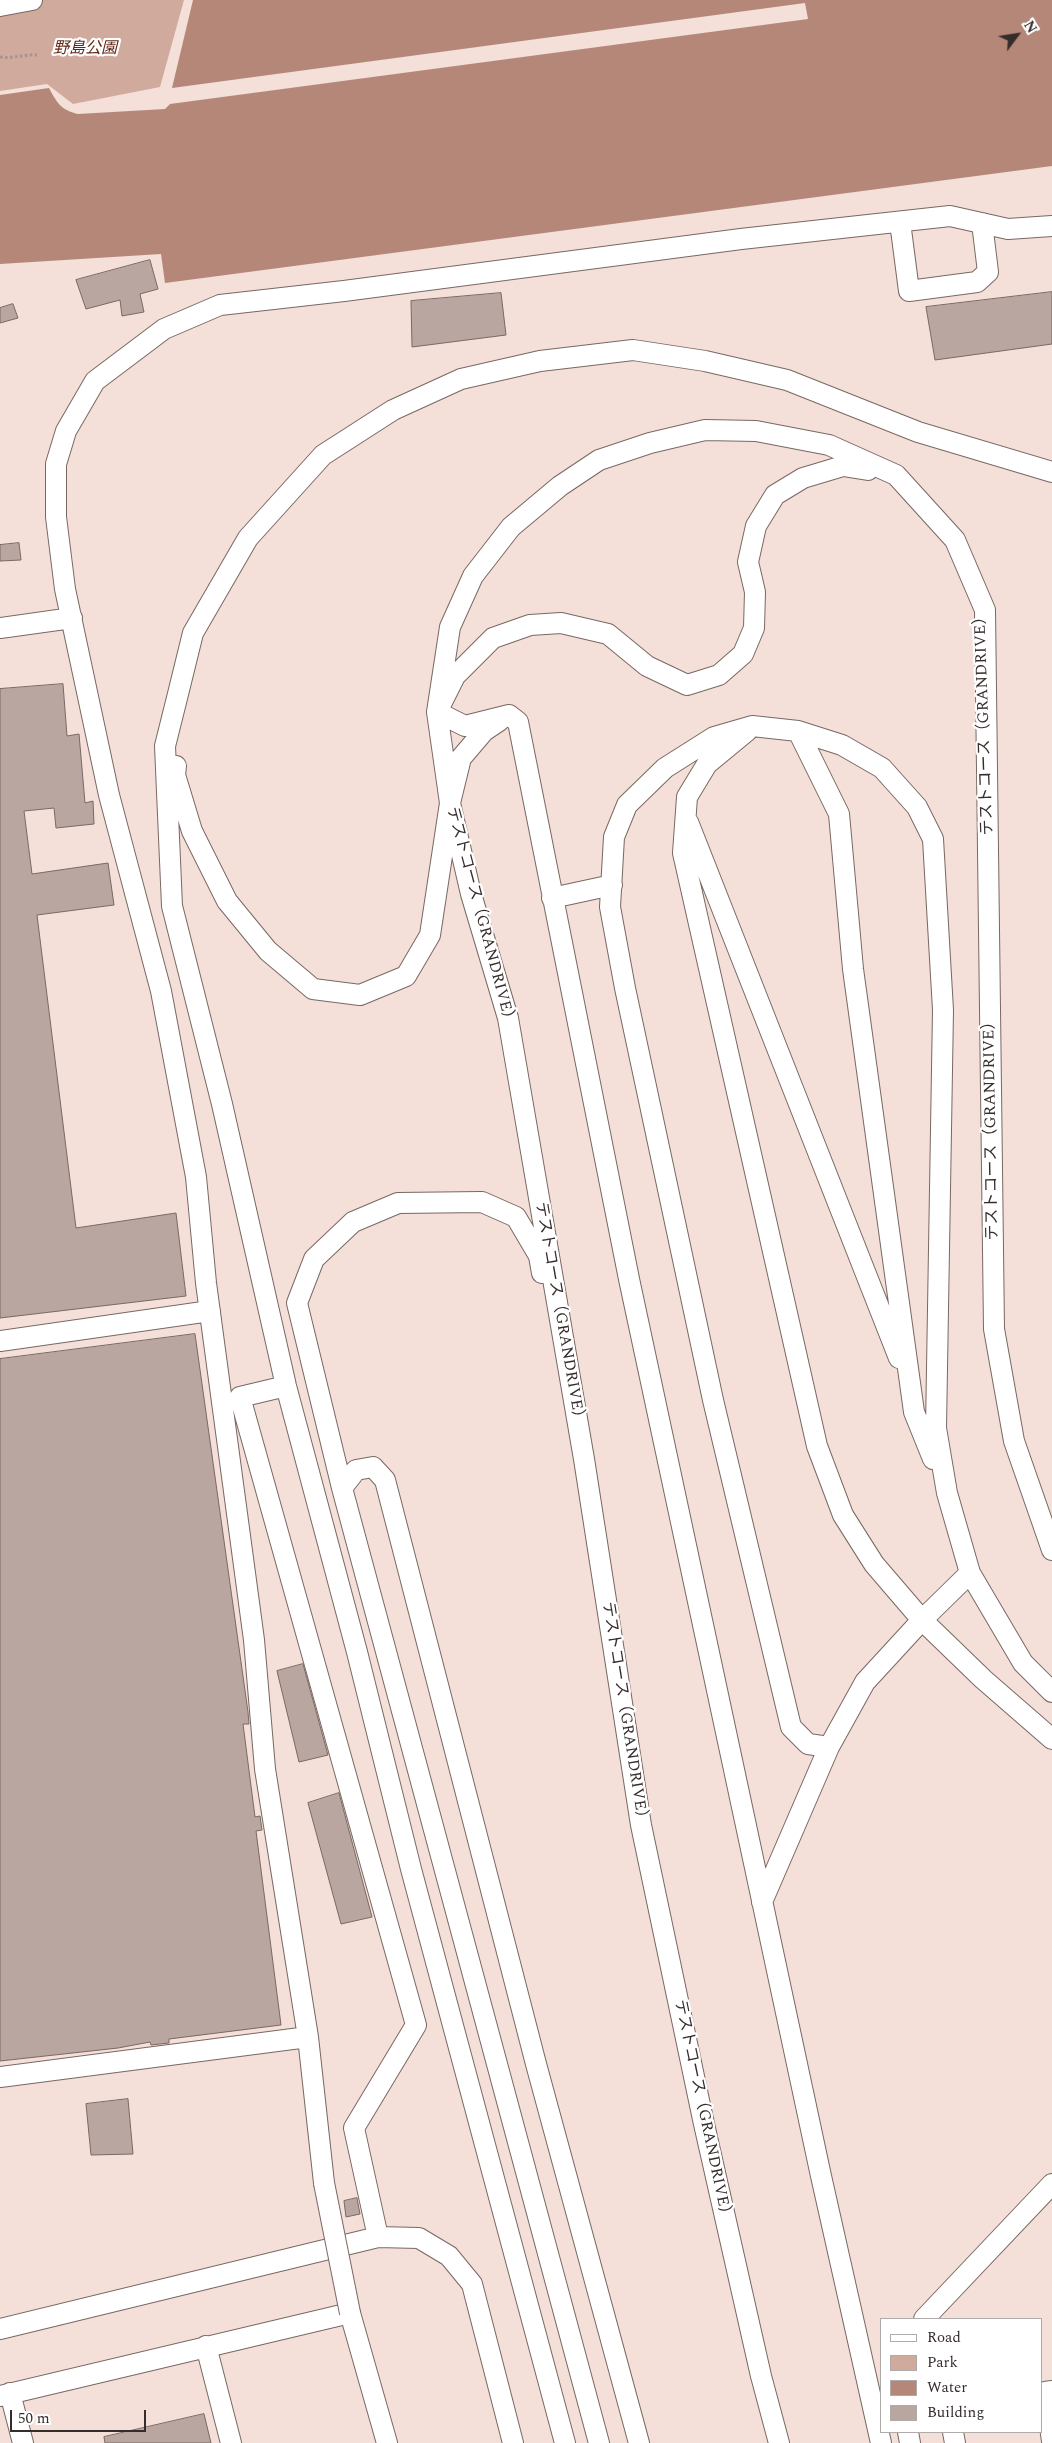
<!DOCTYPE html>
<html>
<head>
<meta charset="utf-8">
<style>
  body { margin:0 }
  #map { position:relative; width:1052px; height:2443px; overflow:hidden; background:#f4dfd9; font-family:Spectral,serif }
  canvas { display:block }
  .legend { position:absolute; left:880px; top:2318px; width:162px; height:115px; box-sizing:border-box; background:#fff; border:1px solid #aeabaa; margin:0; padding:6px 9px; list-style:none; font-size:15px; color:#352d2b }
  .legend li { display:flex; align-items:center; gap:10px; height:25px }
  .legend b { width:25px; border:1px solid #aeabaa }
  .north { position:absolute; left:992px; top:10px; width:50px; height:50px; -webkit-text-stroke:4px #fff; paint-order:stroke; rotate:59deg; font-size:14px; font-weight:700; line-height:20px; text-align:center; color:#352d2b }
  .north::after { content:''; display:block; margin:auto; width:18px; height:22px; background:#352d2b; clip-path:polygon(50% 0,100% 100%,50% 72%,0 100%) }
  .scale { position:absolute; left:10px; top:2410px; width:136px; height:22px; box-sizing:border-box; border:2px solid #352d2b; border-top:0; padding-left:6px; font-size:15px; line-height:18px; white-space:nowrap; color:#352d2b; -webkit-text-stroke:4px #fff; paint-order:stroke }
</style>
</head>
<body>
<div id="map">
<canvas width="1052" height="2443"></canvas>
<ul class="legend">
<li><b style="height:6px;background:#fff"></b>Road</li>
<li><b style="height:14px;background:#d1aa9e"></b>Park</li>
<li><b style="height:14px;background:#b58778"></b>Water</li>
<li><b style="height:14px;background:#b9a6a0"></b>Building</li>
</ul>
<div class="north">N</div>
<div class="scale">50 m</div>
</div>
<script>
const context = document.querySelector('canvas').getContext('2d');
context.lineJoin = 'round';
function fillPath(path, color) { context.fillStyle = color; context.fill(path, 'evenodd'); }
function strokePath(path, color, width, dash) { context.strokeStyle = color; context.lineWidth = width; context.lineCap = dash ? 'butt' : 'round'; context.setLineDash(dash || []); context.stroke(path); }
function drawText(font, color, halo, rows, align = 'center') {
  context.font = font + ' Spectral,"Noto Sans JP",serif'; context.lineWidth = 4.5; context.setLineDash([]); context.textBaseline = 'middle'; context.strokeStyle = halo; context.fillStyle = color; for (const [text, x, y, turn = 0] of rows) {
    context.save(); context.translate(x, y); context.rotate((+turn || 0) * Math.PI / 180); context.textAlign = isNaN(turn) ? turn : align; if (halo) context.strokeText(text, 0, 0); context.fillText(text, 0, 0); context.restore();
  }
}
fillPath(new Path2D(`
  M0,0h184l-24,87 -87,17 -26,-20 -47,7z`), '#d1aa9e');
fillPath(new Path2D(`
  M193,0h859v166l-887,117 -4,-29 -161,10v-169l49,-7c8,15 12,22 29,26l87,-5 5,-5 638,-85 -3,-16 -633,85z`), '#b58778');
const building = new Path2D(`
  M150,260l8,29 -18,5 4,18 -22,4 -2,-16 -34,9 -10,-29z
  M1052,292v52l-117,16 -9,-53z
  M501,293l5,42 -94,12 -1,-46z
  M13,304l5,14 -18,5v-15z
  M19,543l2,17 -21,1v-16z
  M63,684l4,52 12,-2 6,69 8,-2 1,23 -38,4 -2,-20 -30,3 8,63 76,-11 6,42 -77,10 39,313 100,-15 10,83 -186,22v-629z
  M195,1334l53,378 1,12h-6l12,93 5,-1 2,14 -6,1 25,194 -112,14v4l-18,2 -1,-3 -32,6 -118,13v-702z
  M303,1664l25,91 -29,7 -22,-91z
  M339,1793l33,124 -31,7 -33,-121z
  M128,2099l5,55 -42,1 -5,-51z
  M357,2198l3,16 -14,3 -2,-16z
  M204,2414l7,29h-106l-1,-6z`);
fillPath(building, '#b9a6a0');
strokePath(building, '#7a6862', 1);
const minor = new Path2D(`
  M0,6l32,-6
  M900,222l9,69 68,-9 11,-10 -6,-49
  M0,628l72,-10
  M509,715l9,7 111,557 192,897 60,267
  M509,715l-44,11 -28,-14 18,-36 38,-38 37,-13 31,-2 47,11 39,32 40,19 32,-10 24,-21 11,-26 1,-36 -7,-30 8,-36 19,-31 28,-17 40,-12 25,4
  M747,731l-40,33 -20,33 -4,56 134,593 26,69 31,49 48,56 61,59 69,60
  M798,731l41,83 14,155 61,443 19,47
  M176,766l-1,9 17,56 35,70 41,50 45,38 47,6 46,-19 24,-41 20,-132 11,-45 23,-27 15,-10
  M688,822l211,536
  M552,898l60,-13
  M542,1273l-3,-17 -23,-39 -34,-15 -84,1 -45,19 -39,37 -17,44 45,185 257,955
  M0,1341l210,-30
  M286,1386l-46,11 176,628 -62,103 24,109
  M342,1488l14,-18 17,-3 12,13 151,584 103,379
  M829,1747l-21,-3 -17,-17 -78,-327 -88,-412 -15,-81 4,-70 13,-32 38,-37 49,-31 38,-11 46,5 44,14 40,23 35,39 16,32 10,171 -7,418 11,65 23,80 53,90 29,29
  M762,1902l67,-155 36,-65 57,-62 48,-47
  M0,2077l308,-40
  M324,2183l-16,-146 -43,-268 -11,-129 -48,-357 -10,-106 -35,-186 -52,-196 -44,-206 -9,-72v-53l10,-33 29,-50 69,-52 56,-24 124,-14 397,-52 209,-23 58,13 44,-3
  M924,2319l128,-135
  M0,2329l378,-92 41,1 30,18 23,28 41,159
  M206,2346l25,97
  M1052,2391l-7,1 7,49
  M10,2393l13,50
  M0,2396l350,-83 37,130
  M908,2432l2,11
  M953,2432l2,11
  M565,2443l-154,-574 -54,-217 -71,-266 -64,-282 -50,-198 -7,-160 13,-52 15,-61 55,-95 75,-83 70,-45 68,-31 79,-18 93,-11 72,11 82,19 131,52 134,40
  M779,2443l-18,-67 -57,-252 -63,-299 -57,-366 -76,-441 -37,-124 -21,-91 -13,-91 13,-85 23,-51 38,-49 49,-41 39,-26 51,-17 55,-13 51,1 73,14 67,30 59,65 30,70 9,719 20,112 38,109`);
strokePath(minor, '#796862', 22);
strokePath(new Path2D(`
  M0,57c13,2 24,-3 37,-2`), '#a49490', 3, [2.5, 2.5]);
strokePath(minor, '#fff', 20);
const minorBridge = new Path2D(`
  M324,2183l26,130`);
strokePath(minorBridge, '#796862', 22, []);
strokePath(minorBridge, '#fff', 20);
drawText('italic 16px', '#622714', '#fff', [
  ["野島公園",85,50]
]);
drawText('16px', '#352d2b', '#fff', [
  ["テストコース（GRANDRIVE）",985,722,-92],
  ["テストコース（GRANDRIVE）",480,917,75],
  ["テストコース（GRANDRIVE）",992,1127,-91],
  ["テストコース（GRANDRIVE）",559,1314,80],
  ["テストコース（GRANDRIVE）",624,1714,81],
  ["テストコース（GRANDRIVE）",702,2111,78]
]);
</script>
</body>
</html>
